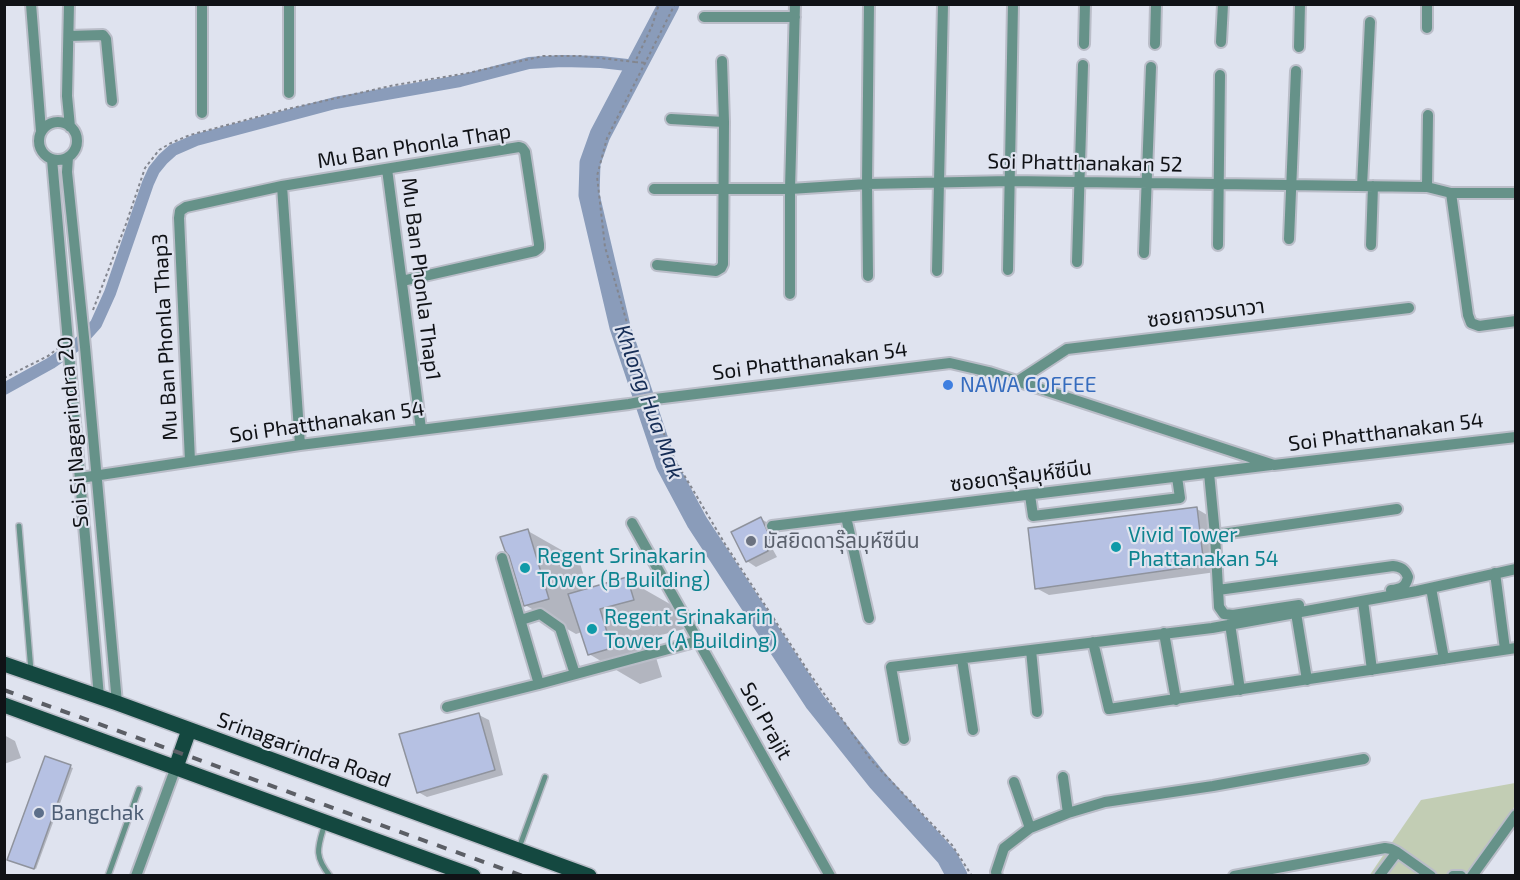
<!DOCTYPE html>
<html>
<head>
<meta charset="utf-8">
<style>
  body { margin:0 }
  #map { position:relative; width:1520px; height:880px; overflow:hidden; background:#dfe3ef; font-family:"Exo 2",sans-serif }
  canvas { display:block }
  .frame { position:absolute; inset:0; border:6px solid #101216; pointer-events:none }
</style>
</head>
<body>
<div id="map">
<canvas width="1520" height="880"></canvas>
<div class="frame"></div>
</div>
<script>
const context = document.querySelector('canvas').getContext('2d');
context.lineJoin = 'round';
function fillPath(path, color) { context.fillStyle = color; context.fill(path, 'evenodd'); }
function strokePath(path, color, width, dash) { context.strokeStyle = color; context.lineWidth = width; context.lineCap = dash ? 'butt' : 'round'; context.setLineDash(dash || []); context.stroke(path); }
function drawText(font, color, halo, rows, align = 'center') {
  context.font = font + ' "Exo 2","Noto Sans Thai",sans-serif'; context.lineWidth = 4.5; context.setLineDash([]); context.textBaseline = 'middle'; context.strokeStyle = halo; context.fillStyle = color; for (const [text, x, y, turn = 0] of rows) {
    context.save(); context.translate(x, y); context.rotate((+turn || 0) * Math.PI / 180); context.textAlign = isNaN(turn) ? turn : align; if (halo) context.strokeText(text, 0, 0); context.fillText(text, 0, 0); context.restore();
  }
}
fillPath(new Path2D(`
  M1515,783v23l-49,69 -97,1 52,-76z`), '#c2cdb4');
fillPath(new Path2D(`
  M1197,509l12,7 7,56 -167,23 -13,-7z
  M761,519l9,5 10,20 -8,4 5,9 -21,10 -9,-6z
  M528,531l51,29 9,30 38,-11 51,29 7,21 -34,9 12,39 -22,7 -51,-30 -7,-22 -6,2 -51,-29z
  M479,715l10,5 14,55 -76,22 -9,-5z
  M4,735l11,6 6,17 -17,6z
  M46,758l27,10 -37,101 -24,-9z`), '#0003');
strokePath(new Path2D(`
  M4,389l47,-26 27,-19 18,-20 14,-31 38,-110 6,-13 9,-11 10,-9 23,-10 139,-37 125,-22 69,-18 33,-2 39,1 35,4`), '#8a9cba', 12);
strokePath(new Path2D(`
  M669,4l-69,131 -10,28 -1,32 31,132 46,137 31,58 118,180 63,79 69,76 10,19`), '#8a9cba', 21);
const building = new Path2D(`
  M1197,507l7,58 -169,24 -7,-61z
  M761,517l10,22 -7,3 4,9 -22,11 -15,-30z
  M528,529l21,70 -25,7 -15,-50 -4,-5 -5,-14z
  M627,577l7,23 -34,9 12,39 -24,7 -20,-61z
  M479,713l16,57 -78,23 -18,-59z
  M45,756l26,9 -37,104 -27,-9z`);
fillPath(building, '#b6c1e3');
strokePath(building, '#8f939d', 1.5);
const service = new Path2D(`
  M19,526l12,145
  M325,823c-7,24 -12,32 5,53
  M519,848l26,-71
  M108,876l31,-87`);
const minor = new Path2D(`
  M31,4l10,127
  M69,4l-2,92 3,31
  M202,4v109
  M289,4v89
  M704,17h91
  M1427,28v-24
  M69,36l34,-1 3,4 6,62
  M1221,42l2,-38
  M1084,44l1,-40
  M1155,44l1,-40
  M1299,47l1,-43
  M671,119l53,3
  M39 141a19 19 0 1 1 38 0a19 19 0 1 1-38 0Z
  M68,157l-1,15 18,175 32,356
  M52,159l47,538
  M387,169l34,260
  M282,186l18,259
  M1362,186l8,-164
  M1427,187l1,-72
  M654,189h136l77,-5 143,-3 417,6 24,6h65
  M1451,193l17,122 3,8 8,3 37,-5
  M1289,239l7,-168
  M1218,245l2,-170
  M1371,245l2,-59
  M1144,253l7,-186
  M1077,262l6,-197
  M657,265l59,6 5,-3 2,-4 1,-142 -2,-61
  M1008,270l5,-266
  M937,271l6,-267
  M868,276l-1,-92 2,-180
  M790,294v-105l5,-185
  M1018,381l49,-32 342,-41
  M190,461l-11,-243 1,-7 6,-4 96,-21 237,-39 3,1 3,4 14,92v4l-4,3 -133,30
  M1209,473l6,62 4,72 5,7 9,1 66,-10
  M80,478l220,-33 329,-41 26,-5 295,-36 39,9 285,93 242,-28
  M1030,495l3,21 147,-18 -3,-21
  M846,517l23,101
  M632,523l198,353
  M772,526l499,-61
  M1215,535l182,-26
  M502,558l37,126
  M1495,573l10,76
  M1431,588l13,71
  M1218,590l175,-24c8,1 12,3 15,11 -2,10 -7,12 -17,13
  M1363,601l9,69
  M1296,613l11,67
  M521,620l19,-6 20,14 15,46
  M1230,624l10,66
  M1164,633l12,67
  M1093,642l16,67 407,-61
  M1031,650l6,62
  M962,659l11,71
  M447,707l92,-23 159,-43
  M904,739l-13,-72 321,-39 205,-37 99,-22
  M1063,777l5,36
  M1014,782l16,46
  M136,876l40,-109
  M997,876l-1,-4 8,-24 26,-20 38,-15 37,-11 108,-16 151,-27
  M1234,876l151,-28 6,1 6,3 34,24
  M1379,876l18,-24
  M1453,876h8
  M1472,876l44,-61`);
const primary = new Path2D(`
  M4,664l113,39 472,173
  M4,705l469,171
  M176,767l13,-37`);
strokePath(service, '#babdc8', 8);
strokePath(minor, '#babdc8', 14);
strokePath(primary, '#babdc8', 18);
strokePath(new Path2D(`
  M635,62l12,1
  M93,310l33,-86 19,-56 14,-18 12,-7 19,-8 93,-25 112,-25 73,-12 75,-17h38l54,6 17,-36 7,-22
  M4,378l44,-22 9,-7
  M648,390l-12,-36 -31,-107 -8,-71 10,-38 68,-134
  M655,410l17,45 24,40 29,49 85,130 61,86 81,85 20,31`), '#83868f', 2, [3, 3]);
strokePath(service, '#669289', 5);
strokePath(minor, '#669289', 10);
strokePath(primary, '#144840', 15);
strokePath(new Path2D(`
  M4,690l519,186`), '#5b5e65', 4, [10, 10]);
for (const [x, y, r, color] of [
  [948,385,6,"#3f7fe0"],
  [751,541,6,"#6b7280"],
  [1116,547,6,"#0f9aa8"],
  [525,568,6,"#0f9aa8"],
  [592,629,6,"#0f9aa8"],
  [39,813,6,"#5c6f8a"]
]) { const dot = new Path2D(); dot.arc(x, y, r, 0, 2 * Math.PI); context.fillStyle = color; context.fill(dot); strokePath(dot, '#dfe3ef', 2); }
drawText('21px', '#101216', '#dfe3ef', [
  ["Mu Ban Phonla Thap",414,146,-9],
  ["Soi Phatthanakan 52",1085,163,1],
  ["Mu Ban Phonla Thap1",421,279,83],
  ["ซอยถาวรนาวา",1206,313,-7],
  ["Mu Ban Phonla Thap3",165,337,-93],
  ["Soi Phatthanakan 54",810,361,-7],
  ["Soi Phatthanakan 54",327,422,-8],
  ["Soi Si Nagarindra 20",73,432,-95],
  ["Soi Phatthanakan 54",1386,432,-7],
  ["ซอยดารุ๊ลมุห์ซีนีน",1021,476,-7],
  ["Soi Prajit",766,721,61],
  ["Srinagarindra Road",304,750,20]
]);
drawText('21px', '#366cbe', '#dfe3ef', [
  ["NAWA COFFEE",960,385]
], 'left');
drawText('21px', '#0d838f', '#dfe3ef', [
  ["Vivid Tower",1128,535],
  ["Phattanakan 54",1128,559],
  ["Regent Srinakarin",537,556],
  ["Tower (B Building)",537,580],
  ["Regent Srinakarin",604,617],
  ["Tower (A Building)",604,641]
], 'left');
drawText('21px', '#5b616d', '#dfe3ef', [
  ["มัสยิดดารุ๊ลมุห์ซีนีน",763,541]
], 'left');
drawText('21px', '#4e5e75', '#dfe3ef', [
  ["Bangchak",51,813]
], 'left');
drawText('italic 22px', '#152d56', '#dfe3ef', [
  ["Khlong Hua Mak",649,402,70]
]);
</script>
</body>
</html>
